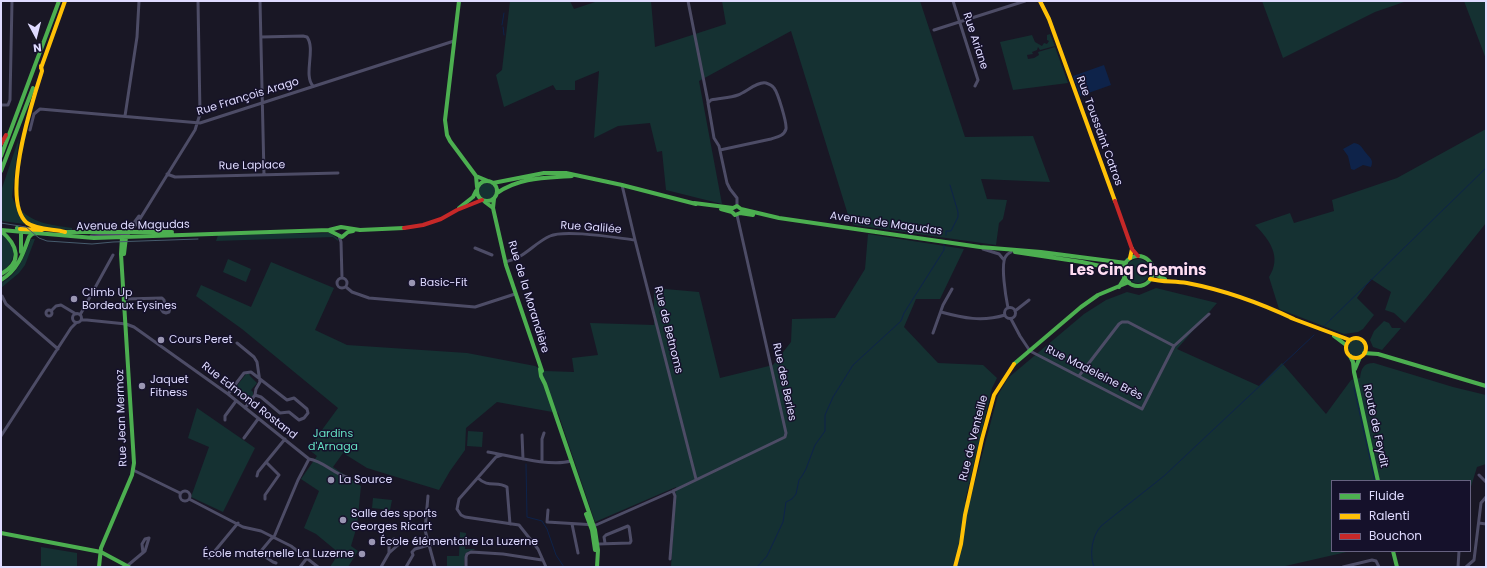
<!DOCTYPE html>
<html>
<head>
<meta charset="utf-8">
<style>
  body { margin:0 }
  #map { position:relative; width:1487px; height:568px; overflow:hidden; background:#191725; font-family:Poppins,sans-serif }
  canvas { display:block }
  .frame { position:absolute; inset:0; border:2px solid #dfdbff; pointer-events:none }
  .legend { position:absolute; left:1331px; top:480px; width:140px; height:72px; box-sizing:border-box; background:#15112b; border:1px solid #666280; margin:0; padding:5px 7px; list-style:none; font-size:12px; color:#dfdbff }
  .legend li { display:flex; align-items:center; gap:8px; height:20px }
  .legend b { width:20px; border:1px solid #666280 }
  .north { position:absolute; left:16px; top:16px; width:40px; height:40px; -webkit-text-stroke:3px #15112b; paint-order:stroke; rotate:173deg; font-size:11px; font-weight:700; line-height:16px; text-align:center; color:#dfdbff }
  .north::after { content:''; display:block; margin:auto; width:14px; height:18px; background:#dfdbff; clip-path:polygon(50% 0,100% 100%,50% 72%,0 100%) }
</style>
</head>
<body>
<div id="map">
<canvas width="1487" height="568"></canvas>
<div class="frame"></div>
<ul class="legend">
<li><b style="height:5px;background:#4caf50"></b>Fluide</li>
<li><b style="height:5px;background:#ffc107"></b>Ralenti</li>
<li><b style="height:5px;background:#c62828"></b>Bouchon</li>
</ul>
<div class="north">N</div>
</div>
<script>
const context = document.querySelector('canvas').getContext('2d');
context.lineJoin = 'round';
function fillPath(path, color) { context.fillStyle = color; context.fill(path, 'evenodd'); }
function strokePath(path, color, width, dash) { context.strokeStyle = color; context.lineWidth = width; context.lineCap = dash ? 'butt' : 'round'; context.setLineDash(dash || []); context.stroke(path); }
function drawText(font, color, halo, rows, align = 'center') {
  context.font = font + ' Poppins,sans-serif'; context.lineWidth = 3; context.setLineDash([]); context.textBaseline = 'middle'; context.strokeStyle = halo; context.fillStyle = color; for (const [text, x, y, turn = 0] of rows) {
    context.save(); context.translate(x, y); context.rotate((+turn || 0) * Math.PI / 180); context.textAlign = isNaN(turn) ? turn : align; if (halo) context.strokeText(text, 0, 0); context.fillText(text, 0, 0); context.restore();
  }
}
fillPath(new Path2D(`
  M510,1h60l4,8 24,-8h53l4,46 71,-23 -4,-23h198l45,136 68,-1 17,46 -69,-3 6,20 20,1 -4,19 -4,4 -3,22 -142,-20 -5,-7 -58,-187 -92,50 23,123 -56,-14 -4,-39 -5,1 -7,-29 -32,3 -24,12 5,-67 -24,10v9h-19l-3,-5 -49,22 -8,-32 6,-5z
  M1262,1h145l-32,11 -92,46z
  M1464,1h22v58z
  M1050,34l5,12 -15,4 -2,-3 -1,3 -5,2 1,2 -6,1 1,4 6,-1 5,-3 -1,-3 17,-5 13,36 -55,7 -13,-48 32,-7 3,7 7,4 2,-3 3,1 2,-3 -2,-1v-5z
  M31,115c-7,30 -17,63 -10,95 13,14 33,15 51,18v2c-14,-2 -36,0 -47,-11 -22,-21 -1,-79 6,-104z
  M1486,129v94l-60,75 -21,25 -11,-10 -9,-3 6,-18 -20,-13 -14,19 17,17 -11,14 -5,3 -14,2 -65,-25 -10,-32c13,-20 1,-37 -14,-52l35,-12 4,10 40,-12 -2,-11 65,-22z
  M19,138l-7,59 13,27 -24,-3v-30z
  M479 191a8 8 0 1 1 16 0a8 8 0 1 1-16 0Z
  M330,233l8,6v2l-5,-4 -117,4 2,-6z
  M1,234c17,10 16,28 0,38z
  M868,234l96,15 -24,50h-24l-12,28 34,36 45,2 14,13 -5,10 -27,113 4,3 29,-109 10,-17 76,-64 22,-14 21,-8 12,3 17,-7 61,15 -40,46 82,37 23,-23 44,51 25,-34 9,-2c1,-9 3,-15 14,-15l79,24 33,8v69l-9,3 -7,23v-9h-138v70h19l-70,16h-610l5,-80 -81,35 -37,-109 -61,-11 -31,26 -1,22 -15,21 -11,19 -72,-22 -24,-15 -10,14 28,19 -4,40 -6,20 7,5 -10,16h-18l9,-14 -23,-19 -12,-6 15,-37 -18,-12 16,-23 -9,-7 30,-41 -96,-79 -46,-33 5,-11 50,22 20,-45 63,26 -19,42 32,15 120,8 68,13 10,5 29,1 -2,-14 26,-3 -8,-32 64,2v-37l45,4 21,86 53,-13 18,-23 1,-23 43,-1 30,-49z
  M31,239h4l-10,26 -6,8 -18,15v-5c18,-9 23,-27 30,-44z
  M228,259l23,10 -5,13 -23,-10z
  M1126 271a12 12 0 1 1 24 0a12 12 0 1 1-24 0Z
  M1384,321l5,2 3,5h9l-19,22 -9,-3 -3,-7 4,-9z
  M1348 348a8 8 0 1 1 16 0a8 8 0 1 1-16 0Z
  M249,373l1,3 7,7 -6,7 2,2v4l-7,7 -14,-11 14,-18z
  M197,408l58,40 -32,64 -32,-15 18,-50 -21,-9z
  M468,431l15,1 -1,15 -15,-1z
  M373,498l19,2 -2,10 -18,-2z
  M460,532l6,1 -1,16h10l-1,1 -5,1 -4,3 -1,13h-17v-11h12z
  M41,547l36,6v14h-36z`), '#153132');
fillPath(new Path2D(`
  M1104,65l7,20 -31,11 -7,-20z
  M1354,143c7,1 8,5 12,10 4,5 8,7 5,14l-8,-2 -9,5 -3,-1 -3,-13 -5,-7z`), '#0e234a');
strokePath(new Path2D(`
  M502,25l2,-12
  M503,27l1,8
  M946,235v-4h5l7,-14v-5l-8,-27
  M1324,326l162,-158
  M1354,388l21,93
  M526,464l1,53 15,4 5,8 9,26 8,12
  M757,567l10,-11 16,-34 3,-20 6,-3 4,-5 3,-14 3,-4 4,-7 9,-24 10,-14v-16l8,-18 20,-32 48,-44 3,-8 40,-63v-5
  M1094,567c-5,-13 -2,-31 7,-41l63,-50 150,-141`), '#0e234a', 1);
strokePath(new Path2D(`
  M260,1l4,174
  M688,1l20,101
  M953,1l25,79 -3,6
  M934,30l91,-29
  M261,37l42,-1 4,1c9,12 -4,38 6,49
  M1,105h7l2,-5 2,-99
  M125,116l12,-79 2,-36
  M30,130l4,-16 6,-5 160,14 254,-82
  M720,150l51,-11c6,-2 13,-3 15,-10 1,-6 -8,-36 -12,-41 -2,-3 -5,-4 -8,-5 -8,-2 -20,9 -28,12 -8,3 -18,3 -27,5l-3,3 6,35 5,8 8,37 3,6 7,9v8
  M167,174l8,3 163,-4
  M622,185l13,55 61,239
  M127,232l12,-16
  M91,236l33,-2 5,-2
  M339,236l2,6 1,36
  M126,237l12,-15 57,-92 5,-16 -2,-113
  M475,248l17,7
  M983,249l16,5 5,6
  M505,262c20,-4 29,-19 45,-26 15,-7 67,2 85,4
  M337 283a5 5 0 1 1 10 0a5 5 0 1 1-10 0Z
  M346,287l6,5 17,6 106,9 40,-13
  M2,296l4,8 52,45
  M125,299l37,-1 2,2 1,5h3l2,3 -1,4 -3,1 -3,-1 -2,-3 4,-4
  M1004.5 313a5.5 5.5 0 1 1 11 0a5.5 5.5 0 1 1-11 0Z
  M1008,308c-2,-10 -8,-45 -2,-52 1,-2 3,-3 5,-4
  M46 313a3 3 0 1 1 6 0a3 3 0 1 1-6 0Z
  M51,311l5,-5 5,-1 15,9
  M1015,311l14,-11
  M941,312c22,6 41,10 64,3
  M72.5 318a4.5 4.5 0 1 1 9 0a4.5 4.5 0 1 1-9 0Z
  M80,315l33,-60
  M1011,319l9,17 10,15 112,58 32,-63 35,-32
  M81,320h6l39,4 8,3 94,67 81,65 -11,21 -24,57
  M933,333l10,-28 9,-16
  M237,343l17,14 3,5 3,20 -4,7 -1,6 -10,13
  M1079,376l40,-52 3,-2h6l46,24
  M228,394l16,-21 7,-1 36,28 7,-2 13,11 1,4 -4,5 -5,2 -10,-8 -9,1 -19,-16 -6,-2
  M225,420v-4l11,-15
  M522,435l1,24
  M1,436l70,-108 5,-5
  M244,438l14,-19
  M488,452c23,4 62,15 83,9
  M502,455l-6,2 -37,42 -2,10 4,6 4,2 54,8 19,24 8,18
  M309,459c15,2 24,15 38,18
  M542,461v-22l2,-6
  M133,470l47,23
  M1479,475l7,7
  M257,476l1,-4 27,-33
  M478,478c10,10 19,3 29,9l3,37
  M180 496a5 5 0 1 1 10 0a5 5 0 1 1-10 0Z
  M428,496l-3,34 10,37
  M189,499l54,28 18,4 30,15 27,21
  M265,499v-4l14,-20 -13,-13
  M548,510l-1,12 49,3 77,-34 112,-54 1,-4 -49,-218
  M1479,523l7,1
  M572,524l6,29
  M274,537l-3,2 -10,12v3l12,8 3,1
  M394,539l4,3v3l-9,8v-11z
  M597,544l33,-1 1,-2 -2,-14 -1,-1 -22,9 -2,2 1,6
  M209,558l29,-35
  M670,559l5,-63 -2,-5
  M127,566l18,-15 4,-13 -4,1 -3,5 1,9
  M300,567l7,-9
  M381,567l8,-14
  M406,567l7,-12 -1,-3 3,-3 24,-7 5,1
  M466,567v-10l1,-3 4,-2 32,2 39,6
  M1343,567l29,-7 4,1 3,6
  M1458,567l1,-16
  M1466,567l8,-7 7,-57 5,-6`), '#4d4c66', 3);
strokePath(new Path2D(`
  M459,1l-14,119 2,15 3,6 26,35 12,5
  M1,156l58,-155
  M1,171l32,-83
  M476,176l1,11
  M477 191a10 10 0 1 1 20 0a10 10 0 1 1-20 0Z
  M493,183l51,-10h22l56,12 74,19
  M497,193c23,-16 48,-15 75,-17
  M494,199l-1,9 13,57 36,106
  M485,202l8,6
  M694,203l39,5 4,-2 4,3 38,9 201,29 61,5 85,11
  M459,208l14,-11 3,-6
  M721,209l11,3 3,3 5,-2 13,2
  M17,228l4,4v20
  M1,230l93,8 235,-8 12,-3 19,3 44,-2
  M1,231c17,14 22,31 0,43
  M330,231l12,6 6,-5 5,-1
  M62,232h110
  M1015,252l67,10 41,9
  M124,254l2,-17
  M1123 271a15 15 0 1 1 30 0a15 15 0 1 1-30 0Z
  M1152,273l13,6
  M1,280c17,-10 22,-26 28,-43l3,-3 4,-1
  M1119,287l6,-10
  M1334,336l12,9
  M1364,353l14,1 108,32
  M1350,356l3,6 1,10 24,109
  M1014,364l67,-57 17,-12 31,-13
  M540,369l1,7 4,8 50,146 3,20 -1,17
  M1355,369l5,-12
  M586,514l6,16 3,20
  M1,533l100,19 28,15
  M1393,551l4,16
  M99,567l2,-19 31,-73 2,-12 -13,-209 1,-17`), '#4caf50', 4);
strokePath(new Path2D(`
  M1040,1l9,18 66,182
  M41,66l1,5c-10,31 -42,129 -15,152 10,7 26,6 38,9
  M41,68l24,-67
  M20,229l22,1
  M1130,258l2,-9
  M1150,279c12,3 24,2 37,4 37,7 73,20 107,36
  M1291,318l59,22
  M1346 348a10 10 0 1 1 20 0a10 10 0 1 1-20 0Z
  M955,567l6,-23 4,-29 17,-76 12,-44 20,-31`), '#ffc107', 4);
strokePath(new Path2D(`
  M1,144l5,-9
  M1115,201l17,48 6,7
  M404,228l19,-3 18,-6 16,-9 25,-10`), '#c62828', 4);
strokePath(new Path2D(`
  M1,223l25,4 13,11 8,3 45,3 21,-2 85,-3`), '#475c6e', 1);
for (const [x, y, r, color] of [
  [412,283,4,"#9a96b3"],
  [74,299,4,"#9a96b3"],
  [161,340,4,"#9a96b3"],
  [142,386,4,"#9a96b3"],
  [331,480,4,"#9a96b3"],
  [343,520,4,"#9a96b3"],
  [372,542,4,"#9a96b3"],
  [362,554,4,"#9a96b3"]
]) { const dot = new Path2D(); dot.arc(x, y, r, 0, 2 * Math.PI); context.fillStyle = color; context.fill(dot); strokePath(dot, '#15112b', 1.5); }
drawText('11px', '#dfdbff', '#15112b', [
  ["Rue Ariane",975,41,72],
  ["Rue François Arago",248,97,-17],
  ["Rue Toussaint Catros",1099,131,70],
  ["Rue Laplace",252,166,-1],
  ["Avenue de Magudas",886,224,8],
  ["Avenue de Magudas",133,226,-1],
  ["Rue Galilée",591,228,4],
  ["Rue de la Morandière",528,297,73],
  ["Rue de Betnoms",668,330,76],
  ["Rue Madeleine Brès",1094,373,27],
  ["Rue des Berles",784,382,78],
  ["Rue Edmond Rostand",249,401,38],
  ["Rue Jean Mermoz",122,418,-92],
  ["Route de Feydit",1375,426,78],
  ["Rue de Venteille",974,438,-76]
]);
drawText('11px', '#dfdbff', '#15112b', [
  ["Basic-Fit",420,283],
  ["Climb Up",82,293],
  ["Bordeaux Eysines",82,306],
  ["Cours Peret",169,340],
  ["Jaquet",150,380],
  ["Fitness",150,393],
  ["La Source",339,480],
  ["Salle des sports",351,514],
  ["Georges Ricart",351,527],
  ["École élémentaire La Luzerne",380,542],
  ["École maternelle La Luzerne",354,554,"right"]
], 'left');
drawText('11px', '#64e2c3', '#15112b', [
  ["Jardins",333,434],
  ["d'Arnaga",333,447]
]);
drawText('bold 15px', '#ffddf2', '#15112b', [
  ["Les Cinq Chemins",1138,271]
]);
</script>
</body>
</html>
